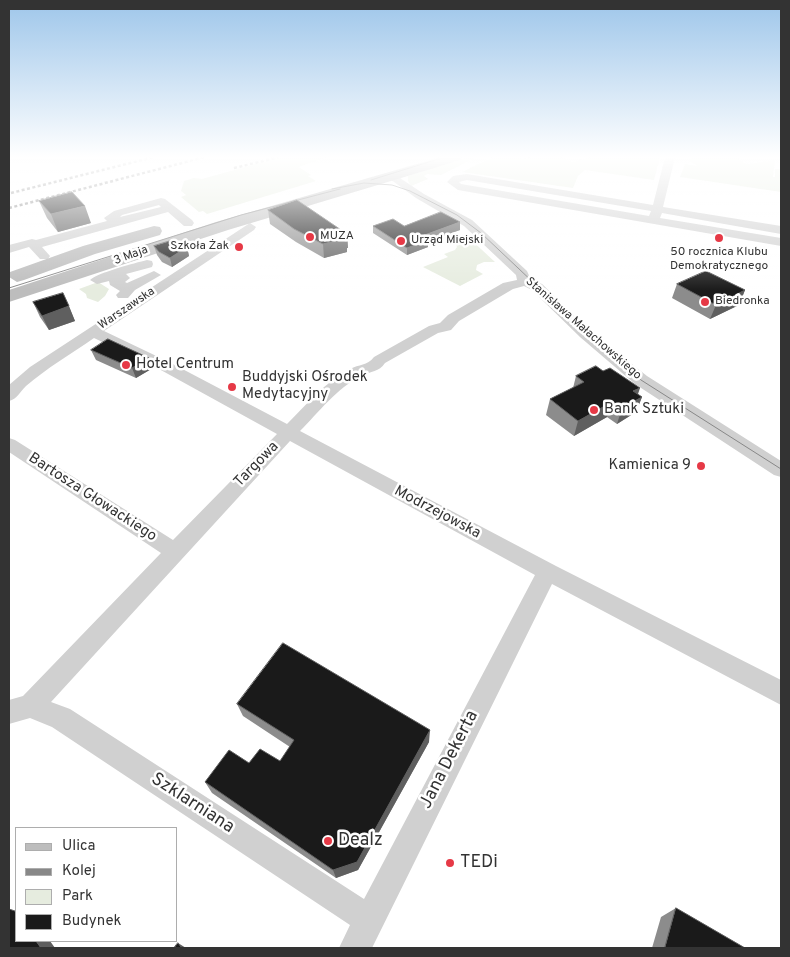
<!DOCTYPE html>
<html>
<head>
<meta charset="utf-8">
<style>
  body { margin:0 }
  #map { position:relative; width:790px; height:957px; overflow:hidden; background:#fff; font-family:Overpass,sans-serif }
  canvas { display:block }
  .frame { position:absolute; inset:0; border:10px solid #333; pointer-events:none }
  .legend { position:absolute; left:15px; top:827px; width:162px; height:115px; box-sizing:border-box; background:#fff; border:1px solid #adadad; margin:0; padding:6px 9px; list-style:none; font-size:15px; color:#333 }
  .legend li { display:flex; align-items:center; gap:10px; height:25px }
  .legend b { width:25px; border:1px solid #adadad }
</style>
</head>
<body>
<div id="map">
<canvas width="790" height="957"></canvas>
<div class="frame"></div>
<ul class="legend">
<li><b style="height:6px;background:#bdbdbd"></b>Ulica</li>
<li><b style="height:6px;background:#888"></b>Kolej</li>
<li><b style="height:14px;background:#e6ecdf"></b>Park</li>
<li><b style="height:14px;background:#1a1a1a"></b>Budynek</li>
</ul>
</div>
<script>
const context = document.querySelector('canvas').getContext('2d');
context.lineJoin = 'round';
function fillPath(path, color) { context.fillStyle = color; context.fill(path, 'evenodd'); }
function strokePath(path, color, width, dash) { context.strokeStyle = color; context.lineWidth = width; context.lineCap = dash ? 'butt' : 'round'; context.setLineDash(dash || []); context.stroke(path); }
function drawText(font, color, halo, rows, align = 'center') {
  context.font = font + ' Overpass,sans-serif'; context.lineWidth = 5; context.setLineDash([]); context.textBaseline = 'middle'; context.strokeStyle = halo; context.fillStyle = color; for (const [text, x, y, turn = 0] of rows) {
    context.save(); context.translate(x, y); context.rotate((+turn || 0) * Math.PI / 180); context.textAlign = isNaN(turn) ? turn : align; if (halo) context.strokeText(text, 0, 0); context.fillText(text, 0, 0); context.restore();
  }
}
fillPath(new Path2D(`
  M281,157h46l-28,10 12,8 -3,1 8,5 -109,33 -4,-3 -4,1 -18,-15 5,-2 -5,-4 3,-10 10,-3 8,1z
  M468,157l7,1 -34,17 -14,-1 -3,2 4,3 -17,7 -3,-5v-5z
  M493,157h27l4,2 7,-2h29l12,5 19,-5h69l-6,23 -69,-10 -7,6 -5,12 -111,-16z
  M691,157h44l12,7 28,-4 -2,17h2v-8h6v23l-101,-15 5,-13 13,2 -8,-4z
  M468,237l27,25h-11l-7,3 -1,5 7,4 -23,12 -37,-19 25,-10 -4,-3 11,-4 2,-3 -2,-5z
  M98,282l11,7 -4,7 -7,6 -11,-4 -1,-4 -7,-5z`), '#e6ecdf');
fillPath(new Path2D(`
  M665,157h10l-12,50 118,19v8l-119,-21 -2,5 121,20v8l-323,-56 -11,-8 6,-6 14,-2 186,31zM467,180l184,31 -2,5 -188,-32 -2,-2z
  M394,174l30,20 48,26 55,51 4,9 11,4 48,47 57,45 134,85v16l-7,-2 -139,-91 -55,-47 -48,-47 -8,-4 -11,3 -54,32 -8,9 -13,3 -53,30c-6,9 -14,8 -24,13 -24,12 -42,36 -61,55l256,135 225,114v25l-229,-121 -180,364h-33l11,-23 -298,-198 -22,-9 -21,6v-24l14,-4 138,-143 -152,-101v-14l6,2 158,100 104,-106 -118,-65 -65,-31c-23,16 -47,30 -68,48 -6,6 -9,13 -17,15v-16l21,-18 220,-144 6,4 -2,3 -150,101 67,32 116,61c19,-19 38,-42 63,-55 9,-5 17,-3 24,-12l55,-31 11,-3 8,-8 55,-32 14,-3 -1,-5 -52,-49 -48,-28 -26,-19 -1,-2 1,-2zM290,441l245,134 -171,324 -294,-190 -19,-7z
  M161,198l4,1 27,21 2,3 -2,3h-8l-16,-14 -126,35 8,9 -2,3h-8l-11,-12 -20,6v-8l23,-6 4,1 71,-19 -3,-3 10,-7zM159,205l2,2 -41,10 2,-2z
  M147,260l5,1 1,3 -1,3 -26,7 4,4 -5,4 2,1 27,-12 7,4 -26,15 -7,8h-10l-2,-3 4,-4 -10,-6 -1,-4 -12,3 -7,-4c7,-7 45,-17 57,-20z`), '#d0d0d0');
fillPath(new Path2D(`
  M441,157h21l-2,3 -29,9 -203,61 -219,72v-12l207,-68z
  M154,226l6,1 2,4 -2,4 -65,19 -71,26 -7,2 -8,-5 1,-5 73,-26z`), '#bdbdbd');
strokePath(new Path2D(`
  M371,180l74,-23
  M332,189l32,-6 28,2 18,6 47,24 24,18 110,104 50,43 140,89
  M9,288l232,-73 99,-26`), '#888', 1);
strokePath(new Path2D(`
  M234,168l45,-11
  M11,193l143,-36
  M9,208l196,-51`), '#888', 2.5, [3, 2.5]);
fillPath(new Path2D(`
  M39,201l52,22 -33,9 -11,-14z
  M268,210l79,24 1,14h-1v4l-23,6 -28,-16 -26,-18z
  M460,222v8l-32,11v6l-21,8 -34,-22v-7h31z
  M154,246l33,1 2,9 -17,11 -10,-5 -5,-7z
  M677,284l68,6 -6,15 -29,14 -38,-21z
  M63,293l12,28 -26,9 -9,-13 -7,-15z
  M91,350l58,8 4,10 -17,10 -40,-18z
  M603,371l39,26 -6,15 -19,12 -10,-7 -33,19 -28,-21 4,-16 23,-11 3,-12z
  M237,704l192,38 -71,128 -22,8 -124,-85 -7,-11 44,-19 31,-2 10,-14 -47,-31z
  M676,908l69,40h-93l9,-31z`), '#8c8c8c');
fillPath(new Path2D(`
  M85,206l6,17 -33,9 -7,-18z
  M460,222v8l-32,11v6l-21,8v-7l15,-12z
  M347,234l1,14h-1v4l-23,6 -1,-14z
  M187,247l2,9 -17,11 -2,-9z
  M745,290l-6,15 -29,14 6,-14z
  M69,306l6,15 -26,9 -7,-14z
  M149,358l4,10 -17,10 -4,-10z
  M640,388l-4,12 6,-3 -6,15 -19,12 5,-16 11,-17z
  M612,402l-5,15 -33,19 4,-15z
  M430,730l-1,12 -71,128 -22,8 -3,-8z
  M36,941h14l5,7h-14z
  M178,943l8,5h-4z`), '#5f5f5f');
const building = new Path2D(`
  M72,192l13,14 -34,8 -12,-13z
  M297,200l50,34 -4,1 3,3 -23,6 -29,-15 -26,-19z
  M441,212l19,10 -38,14 6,4 -21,8 -34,-22 20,-7 11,7z
  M170,241l17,6 -17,11 -11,-6 -5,-6z
  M706,271l39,19 -29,15 -39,-21z
  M63,293l6,13 -27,10 -9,-14z
  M108,339l41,19 -17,10 -41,-18z
  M596,366l7,5 7,-3 30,20 -7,3 9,6 -20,11 -10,-6 -34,19 -28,-22 34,-17 -8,-6z
  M283,643l147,87 -73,132 -24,8 -128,-88 24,-32 20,13 11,-14 20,12 14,-21 -57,-36z
  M676,908l69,40h-80z
  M9,909l6,2 1,2v28h20l5,7h-32z
  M178,943l4,5h-8z`);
fillPath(building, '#1a1a1a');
strokePath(building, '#5f5f5f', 1);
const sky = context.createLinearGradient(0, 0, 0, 291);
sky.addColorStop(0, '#9ec6ea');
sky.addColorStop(0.54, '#fff');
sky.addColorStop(1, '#ffffff00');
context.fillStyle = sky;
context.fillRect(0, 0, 790, 291);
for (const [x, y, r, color] of [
  [310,237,5,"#e63946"],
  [719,238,5,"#e63946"],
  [401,241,5,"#e63946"],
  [239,247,5,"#e63946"],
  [705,302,5,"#e63946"],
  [126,365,5,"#e63946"],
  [232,387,5,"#e63946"],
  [594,410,5,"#e63946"],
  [701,466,5,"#e63946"],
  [328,841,5,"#e63946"],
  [450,863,5,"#e63946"]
]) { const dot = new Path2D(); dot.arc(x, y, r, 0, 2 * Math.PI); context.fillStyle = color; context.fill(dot); strokePath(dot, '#fff', 2); }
drawText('12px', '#333', '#fff', [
  ["MUZA",320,237],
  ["Urząd Miejski",411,241],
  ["Szkoła Żak",229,247,"right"],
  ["50 rocznica Klubu",719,253,"center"],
  ["Demokratycznego",719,267,"center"],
  ["Biedronka",715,302]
], 'left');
drawText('12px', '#333', '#fff', [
  ["3 Maja",131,256,-20],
  ["Warszawska",127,309,-34],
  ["Stanisława Małachowskiego",583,329,41]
]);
drawText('15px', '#333', '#fff', [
  ["Hotel Centrum",136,365],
  ["Buddyjski Ośrodek",242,378],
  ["Medytacyjny",242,395],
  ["Bank Sztuki",604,410],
  ["Kamienica 9",691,466,"right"]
], 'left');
drawText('15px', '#333', '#fff', [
  ["Targowa",257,465,-46],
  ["Bartosza Głowackiego",92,498,33],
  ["Modrzejowska",437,513,28]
]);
drawText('18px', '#333', '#fff', [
  ["Jana Dekerta",450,760,-63],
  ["Szklarniana",192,804,33]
]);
drawText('18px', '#333', '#fff', [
  ["Dealz",338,841],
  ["TEDi",460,863]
], 'left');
</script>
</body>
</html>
